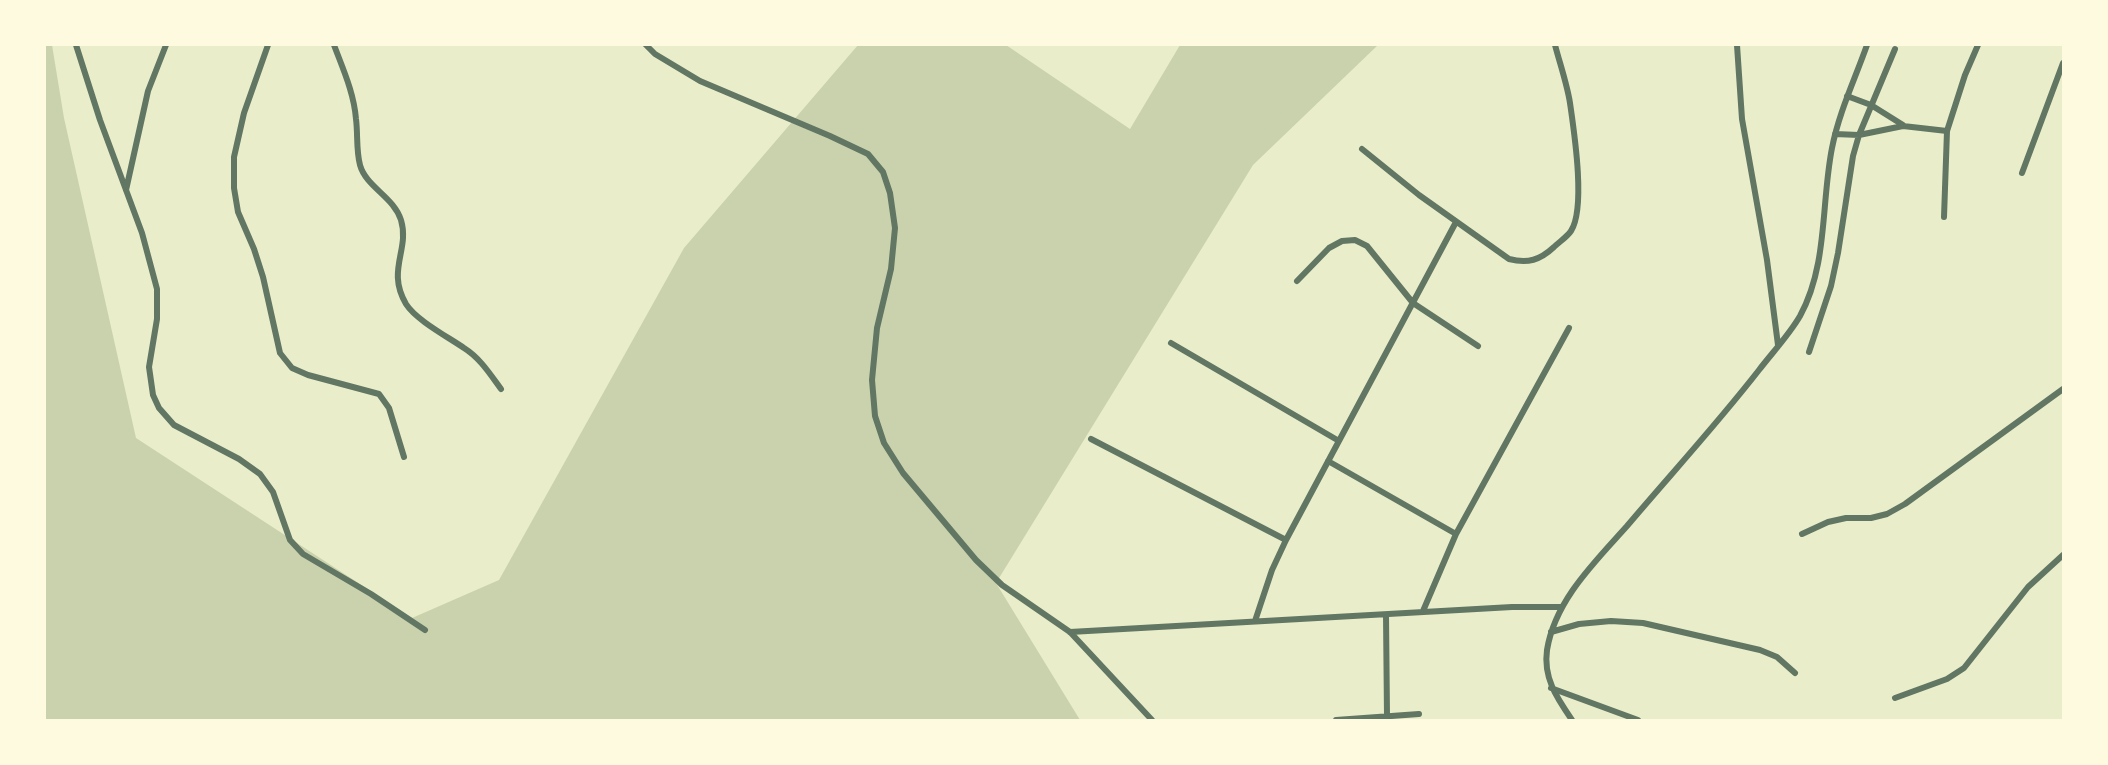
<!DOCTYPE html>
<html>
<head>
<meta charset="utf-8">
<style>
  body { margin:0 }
  #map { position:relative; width:2108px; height:765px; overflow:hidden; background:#e9edc9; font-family:"DM Sans",sans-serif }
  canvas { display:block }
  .frame { position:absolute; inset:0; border:46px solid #fefae0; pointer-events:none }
</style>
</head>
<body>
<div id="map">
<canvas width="2108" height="765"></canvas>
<div class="frame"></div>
</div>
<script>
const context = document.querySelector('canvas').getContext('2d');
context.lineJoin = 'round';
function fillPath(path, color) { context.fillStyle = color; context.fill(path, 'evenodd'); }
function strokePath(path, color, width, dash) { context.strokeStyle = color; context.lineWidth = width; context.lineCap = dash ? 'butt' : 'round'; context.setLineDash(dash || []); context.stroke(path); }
fillPath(new Path2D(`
  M45,45h7l12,73 72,320 276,180 87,-38 185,-332 174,-203h148l124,84 50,-84h198l-125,120 -257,418 84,137h-1035z`), '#cad2ad');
strokePath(new Path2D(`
  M76,45l24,75 42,113 15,56v30l-8,48 4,28 6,13 15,17 65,34 21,15 13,18 17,48 13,14 68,40 54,36
  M268,45l-24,68 -10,44v31l4,24 16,37 9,28 17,76 12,15 16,7 71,19 10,14 15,49
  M334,45c9,24 20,48 22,74 2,16 0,31 4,46 6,22 34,32 41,55 9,30 -15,50 5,84 10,16 42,33 58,44 16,10 26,26 37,41
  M646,45l9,9 45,27 130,55 38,18 15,18 7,21 5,35 -4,41 -14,59 -5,52 3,36 9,27 19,30 73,87 26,25 68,47 82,88
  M1737,45l5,74 25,141 11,85
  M1847,96l24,9 32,20
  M1835,134l24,1 44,-9 44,5 18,-56 13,-30
  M1362,149l57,46 90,64c19,5 31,1 45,-12 5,-5 13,-10 17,-16 15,-23 3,-100 -1,-128 -3,-19 -10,-39 -15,-58
  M2022,173l41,-110
  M126,190l22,-99 18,-46
  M1944,217l3,-86
  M1297,281l32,-33 13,-7 13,-1 12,6 46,57 65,43
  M1171,343l168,98
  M1809,352l22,-66 7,-33 15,-97 6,-21 36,-86
  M1091,439l195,101
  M1328,461l128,73
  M1802,534l26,-12 18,-4h25l16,-4 18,-10 158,-115
  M1423,611l33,-77 113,-206
  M1386,615l1,101
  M1255,621l17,-51 14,-30 170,-318
  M1070,632l442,-25h50
  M1551,632l28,-8 32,-3 32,2 117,27 17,7 18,16
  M1551,688l87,32
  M1895,698l52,-19 17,-11 64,-81 35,-32
  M1336,720l83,-6
  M1572,720c-15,-22 -29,-42 -25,-70 8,-50 48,-88 80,-124 44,-52 90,-102 132,-156 13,-17 30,-35 41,-54 28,-51 21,-113 32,-168 7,-36 23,-69 35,-103`), '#617663', 6);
</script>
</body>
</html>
